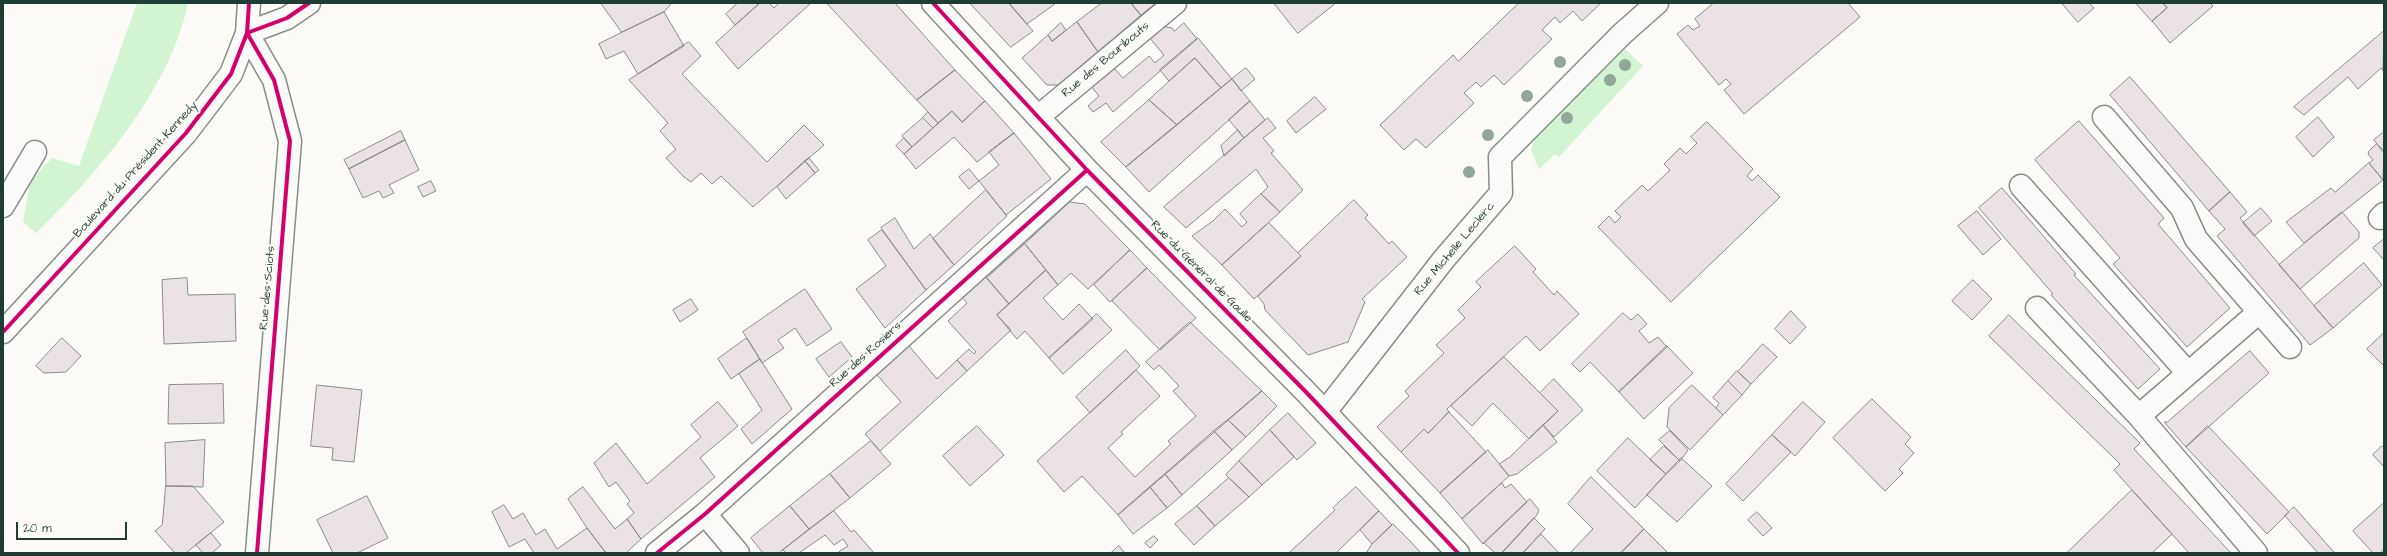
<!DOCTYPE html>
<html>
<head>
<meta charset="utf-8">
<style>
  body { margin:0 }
  #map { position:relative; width:2387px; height:556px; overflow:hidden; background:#fcfbf8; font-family:"Architects Daughter",sans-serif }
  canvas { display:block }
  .frame { position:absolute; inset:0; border:4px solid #1f3d34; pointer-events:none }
  .scale { position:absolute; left:16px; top:522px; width:111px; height:18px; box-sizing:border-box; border:2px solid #1f3d34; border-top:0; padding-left:5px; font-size:12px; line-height:14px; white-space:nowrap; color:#1f3d34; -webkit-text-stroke:3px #fdfcf7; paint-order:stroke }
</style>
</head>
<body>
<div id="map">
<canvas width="2387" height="556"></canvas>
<div class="frame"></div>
<div class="scale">20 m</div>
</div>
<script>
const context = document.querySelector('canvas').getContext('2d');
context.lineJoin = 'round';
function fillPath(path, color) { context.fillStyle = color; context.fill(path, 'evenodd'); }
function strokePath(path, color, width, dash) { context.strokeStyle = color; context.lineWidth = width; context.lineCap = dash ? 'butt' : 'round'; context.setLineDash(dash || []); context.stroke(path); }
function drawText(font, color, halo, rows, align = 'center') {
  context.font = font + ' "Architects Daughter",sans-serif'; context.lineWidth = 4; context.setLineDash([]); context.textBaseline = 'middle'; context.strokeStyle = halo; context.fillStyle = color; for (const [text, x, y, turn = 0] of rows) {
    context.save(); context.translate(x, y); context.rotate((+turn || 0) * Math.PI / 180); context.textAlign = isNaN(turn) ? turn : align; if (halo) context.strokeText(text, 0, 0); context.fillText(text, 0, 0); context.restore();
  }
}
fillPath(new Path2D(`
  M137,3h51c-18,87 -90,170 -152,230l-13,-11 7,-41 22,-23 27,8z
  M1625,49l18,17 -84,91 -4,-3 -16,15 -8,-19 4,-13z`), '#d2f4d3');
const building = new Path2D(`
  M601,3h68l2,1 -7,8 -42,20z
  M738,3h22l-25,22 -9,-11z
  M760,3h9l5,5 5,-5h32l-73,66 -22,-26z
  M827,3h68l60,67 -38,30z
  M970,3h39l24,28 -22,16z
  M1009,3h47l-29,21z
  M1102,3h29l10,12 -43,37 -21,-30z
  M1131,3h25l-15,12z
  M1274,3h62l-38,30z
  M1519,3h82l-19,18 -9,-10 -13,12 -5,-6 -13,13 10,9 -48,46 -10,-10 -13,12 -5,-5 -12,11 10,10 -48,45 -10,-9 -12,11 -24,-25 73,-70 5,6z
  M1714,3h134l12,14 -116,97 -20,-24 7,-6 -5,-5 -7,6 -42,-51 11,-9 5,5 7,-4 -5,-7z
  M2062,3h27l5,5 -16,14z
  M2136,3h27l4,5 -15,13z
  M2163,3h47l3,3 -43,37 -18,-22 15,-13z
  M664,12l20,34 -46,28 -14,-23 -18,8 -7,-15z
  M1077,22l21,30 -38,33h-13l-25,-27 26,-23 4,6z
  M1061,23l5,7 -14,11 -4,-6z
  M1184,23l13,16 -84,73 -7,-9 -13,9 -5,-6 11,-10 -9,-11 22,-19 11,12 26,-22 6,7 9,-8 -16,-19 13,-10 11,2 2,3z
  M2384,31l-1,40 -2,-3 -23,21 -10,-12 -44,38 -10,-8z
  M1198,38l34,41 -11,9 -26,-30 -26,23 -9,-11z
  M689,42l12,14 -19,18 85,88 37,-37 20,20 -71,62 -32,-31 -9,8 -11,-11 -10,9 -7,-5 -18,-19 10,-9 -16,-18 8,-8 -39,-43z
  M1195,58l26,30 -44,37 -28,-25z
  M1246,68l9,11 -14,12 -9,-12z
  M955,70l30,31 -23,21 -10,-11 -14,12 -21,-23z
  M2130,77l100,115 -21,19 -99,-116z
  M1232,79l18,22 -101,91 -23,-25z
  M1315,97l11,12 -30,24 -9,-12z
  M1149,100l28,25 -51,42 -25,-25z
  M985,101l29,32 -37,29 -23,-25 -38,32 -12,-15 48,-43 10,11z
  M1250,101l15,19 -21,18 -15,-18z
  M928,112l10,11 -5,5 -10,-10z
  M2318,117l16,20 -21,20 -17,-20z
  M923,118l10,10 -21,19 -10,-11z
  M1268,118l8,10 -13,10 11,13 -3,2 32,37 -23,22 -19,-18 7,-7 -12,-18 -70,59 -22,-21z
  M2079,121l85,97 -6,6 72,84 -43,39 -74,-83 7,-6 -85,-98z
  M1707,122l46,47 -6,7 5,5 6,-6 22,22 -109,105 -73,-75 11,-11 6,7 6,-6 -6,-6 27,-26 6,6 22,-21 -6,-6 16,-16 6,6 11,-11 -6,-6z
  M1238,130l6,8 -20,18 -3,-10z
  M401,131l4,9 -56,29 -5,-9z
  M2384,132v19l-1,1 -9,-12z
  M1014,133l37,46 -45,36 -27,-34 20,-16 -10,-13z
  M904,138l8,9 -8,7 -8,-8z
  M405,140l14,30 -30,15 5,8 -11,5 -4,-7 -16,7 -14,-29z
  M2377,144l7,7 -1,29 -14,-17 4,-3 -5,-6 1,-3z
  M809,158l10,12 -4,3 -10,-12z
  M805,161l10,12 -29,26 -9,-12z
  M2369,163l14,17 -79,63 -18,-21 45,-34 4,4z
  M969,169l10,12 -10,8 -10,-12z
  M431,181l5,10 -13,6 -5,-10z
  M2002,188l74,86 -2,1 86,94 -22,20 -87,-94 2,-1 -74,-86z
  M986,190l21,26 -53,49 -21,-26z
  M2230,192l17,20 -7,6 93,110 -23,17 -93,-109 8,-7 -16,-18z
  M1261,194l19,18 -58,53 -30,-29 21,-15 12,-12 17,18 5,-5 -7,-8z
  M1354,200l14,15 -3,3 24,26 3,-3 15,16 -45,42 3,3 -17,40 -40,13 -43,-45 -1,-6 -6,-8 43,-40 -3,-3z
  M1070,202l15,2 45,46 -42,39 -17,-16 -13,12 -33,-41z
  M2261,208l11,13 -18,15 -11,-13z
  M1977,211l24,28 -18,16 -25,-29z
  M2342,212l17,20v6l-59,51 -21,-24z
  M895,218l19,31 16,-15 24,31 -28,25 -45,-62z
  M1269,223l32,33 -47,43 -32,-34z
  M882,230l44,60 -41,38 -29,-39 30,-23 -18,-26z
  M2384,239v21l-11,-12z
  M1025,244l21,26 -37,34 -22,-26z
  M1515,246l21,23 -3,3 21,23 3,-4 22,23 -39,37 -14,-15 -79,73 2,3 -21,21 -4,-4 -23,23 -24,-25 32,-31 -4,-5 39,-38 -8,-8 29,-27 -7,-8 23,-23 -5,-5z
  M1130,250l17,18 -37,34 -16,-17z
  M2364,263l18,22 -49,43 -19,-22z
  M1147,268l49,50 -36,32 -48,-49z
  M1046,270l12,15 -15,13 20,22 16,-16 14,15 -44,39 -24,-27 -8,8 -20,-24z
  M983,274l26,30 -12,11 14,15 -44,41 -10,-11 12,-11 5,5 2,-2 -28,-31 19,-18 -8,-9z
  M187,278l1,17 47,-1 1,47 -72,3 -2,-64z
  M1973,280l19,19 -20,21 -20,-19z
  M805,289l27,40 -25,17 -12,-18 -17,12 6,8 -22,15 -19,-31z
  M691,299l7,11 -18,12 -7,-12z
  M1791,311l15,16 -16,17 -15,-15z
  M1623,313l8,7 7,-6 9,10 -8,7 10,12 9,-6 9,10 -48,45 -29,-30 -10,10 -8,-8z
  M1097,314l15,16 -49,44 -14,-16z
  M2009,315l131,128 -6,6 97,104h-42l-75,-83 6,-6 -131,-128z
  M1190,322l72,69 -144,124 -36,-39 -18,16 -27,-31 99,-91 24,26 -39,36 2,2 -15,14 27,29 36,-33 -3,-3 28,-25 -23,-25 6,-5 -20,-21 -5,5 -8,-8z
  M2384,333v33l-17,-17z
  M62,338l19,18 -15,16 -22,1 -8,-7z
  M747,338l13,21 -29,20 -13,-20z
  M841,342l11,15 -23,20 -13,-18z
  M1763,344l14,13 -26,27 -13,-12z
  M909,346l28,33 20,-19 10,11 -87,80 -15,-17 36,-32 -24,-27z
  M1667,346l26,27 -49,46 -25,-27z
  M1126,350l14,16 -50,47 -14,-16z
  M2250,351l19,22 -83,74 -22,-25h3z
  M1504,357l54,54 -29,28 -36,-36 -21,23 -21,-20z
  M760,359l32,50 -40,35 -11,-15 21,-19 -23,-36z
  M1737,371l14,13 -9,11 -14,-14z
  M1554,379l29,31 -29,27 -11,-12 15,-14 -18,-18z
  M1728,381l14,14 -19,20 -7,-7 3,-5 -6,-5z
  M223,384l1,39 -56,1 1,-39z
  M317,385l45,5 -8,72 -22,-2 1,-12 -22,-2z
  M1692,385l31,30 -33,35 -23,-23 2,-19z
  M1262,391l15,15 -31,31 -18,-17z
  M1872,399l39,38 -6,7 9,9 -15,16 4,4 -18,18 -52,-53z
  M718,402l20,24 -38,32 15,19 -74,62 -14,-20 7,-6 -7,-9 3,-3 -14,-19 -7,5 -15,-24 22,-20 31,41 54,-47 -10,-12z
  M1803,402l22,20 -30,34 -23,-21z
  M1449,412l37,40 -46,41 -39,-41 23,-23 4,4z
  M1288,413l28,30 -19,17 -27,-30z
  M1228,420l18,17 -14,13 -18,-19z
  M1543,425l14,17 -40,32 -8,2 -10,-12 11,-7z
  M977,426l27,29 -34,31 -27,-30z
  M2208,426l81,86 -22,22 -81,-87z
  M1270,430l24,27 -32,28 -23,-24z
  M1214,431l18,19 -50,45 -17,-21z
  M1670,431l18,19 -8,11 -21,-21z
  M1772,435l19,17 -48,49 -17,-17z
  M1628,438l38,36 -31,34 -38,-37z
  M205,440l-2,47 -37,-1 -1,-43z
  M871,441l20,23 -41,34 -20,-24z
  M1664,446l16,15 -14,13 -16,-14z
  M2382,446l2,2v19l-11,-12z
  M1488,450l21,26 -47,43 -22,-26z
  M1681,458l31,28 -35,36 -30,-27z
  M1239,461l23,24 -13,12 -23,-22z
  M830,474l20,24 -41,31 -19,-23z
  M1165,474l17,21 -15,13 -17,-21z
  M1591,477l53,52 -23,24h-51l23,-24 -25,-25z
  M1229,478l20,19 -34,29 -18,-20z
  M1502,483l3,5 6,-4 16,18 -44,42 -21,-25z
  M166,486h27l31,36 -38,31h-11l-20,-22 7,-6z
  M583,487l32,42 12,-10 14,20 -15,14h-20l-19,-25 -19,-29z
  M1150,487l17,21 -34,26 -15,-19z
  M1356,487l23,24 -43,42h-47l46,-43 -2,-2z
  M2132,490l40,44 -20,19h-85z
  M367,496l21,42 -31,15h-24l-16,-33z
  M1530,499l9,11 -2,5 -35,38h-7l-11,-10z
  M2384,503v46l-4,4h-7l-20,-22z
  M504,505l9,14 10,-6 13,22 9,-6 12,20 30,-21 19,25h-72l-9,-14 -16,8 -17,-35z
  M790,506l19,23 -30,24h-16l-12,-15z
  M1197,506l18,20 -21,19 -19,-21z
  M2294,507l38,43 3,3h-17l-33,-37z
  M834,511l17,21 3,-2 20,23h-37l11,-7 -5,-7 -9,6 -9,-10 -26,18h-13l-3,-3z
  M1379,511l13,14 -20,19 -12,-14z
  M1757,512l15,16 -9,8 -15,-16z
  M1534,518l11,11 -22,24h-21z
  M1393,524l17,17 11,12h-55l6,-9z
  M1644,529l24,24h-47z
  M211,533l10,12 -9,8h-9l-7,-8z
  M1541,534l18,19h-36z
  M1154,536l4,4 -8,8 -5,-5z
  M1119,546l6,7h-14z`);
fillPath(building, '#ebe2e6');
strokePath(building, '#888d8a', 1);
const minor = new Path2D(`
  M1038,117l137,-114
  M2104,117l78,91 14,31 94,108
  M2021,186l167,187
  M3,206l32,-54
  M2380,218l4,-4
  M2037,308l102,108 117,137
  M1325,412l119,-153 57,-66 -1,-36 122,-123 35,-31
  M2139,416l120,-104
  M705,514l33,39
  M257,553l33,-412 -16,-61 -27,-47 40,-15 22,-15
  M657,553l48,-39 382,-344`);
const major = new Path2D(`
  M933,3l154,167 219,222 152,161
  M3,332l183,-199 45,-59 16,-41 2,-30`);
strokePath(minor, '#888d8a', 25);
strokePath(major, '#888d8a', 25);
strokePath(minor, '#fbfbf9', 22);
strokePath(major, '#fbfbf9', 22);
strokePath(new Path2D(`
  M933,3l154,167 219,222 152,161
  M247,33l27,47 16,61 -33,412
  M247,33l40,-15 22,-15
  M3,332l183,-199 45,-59 16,-41 2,-30
  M657,553l48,-39 382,-344`), '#d6006c', 4);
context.fillStyle = '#92a69a';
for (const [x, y] of [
  [1560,62],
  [1625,65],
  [1610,80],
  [1527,96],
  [1567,118],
  [1488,135],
  [1469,172]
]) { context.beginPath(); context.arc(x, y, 6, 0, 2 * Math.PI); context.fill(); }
drawText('12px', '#1f3d34', '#fdfcf7', [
  ["Rue des Bouribouts",1106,60,-40],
  ["Boulevard du Président Kennedy",136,170,-48],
  ["Rue Michelle Leclerc",1455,249,-50],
  ["Rue du Général de Gaulle",1201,272,45],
  ["Rue des Sciots",268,288,-85],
  ["Rue des Rosiers",866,355,-42]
]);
</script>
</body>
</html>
